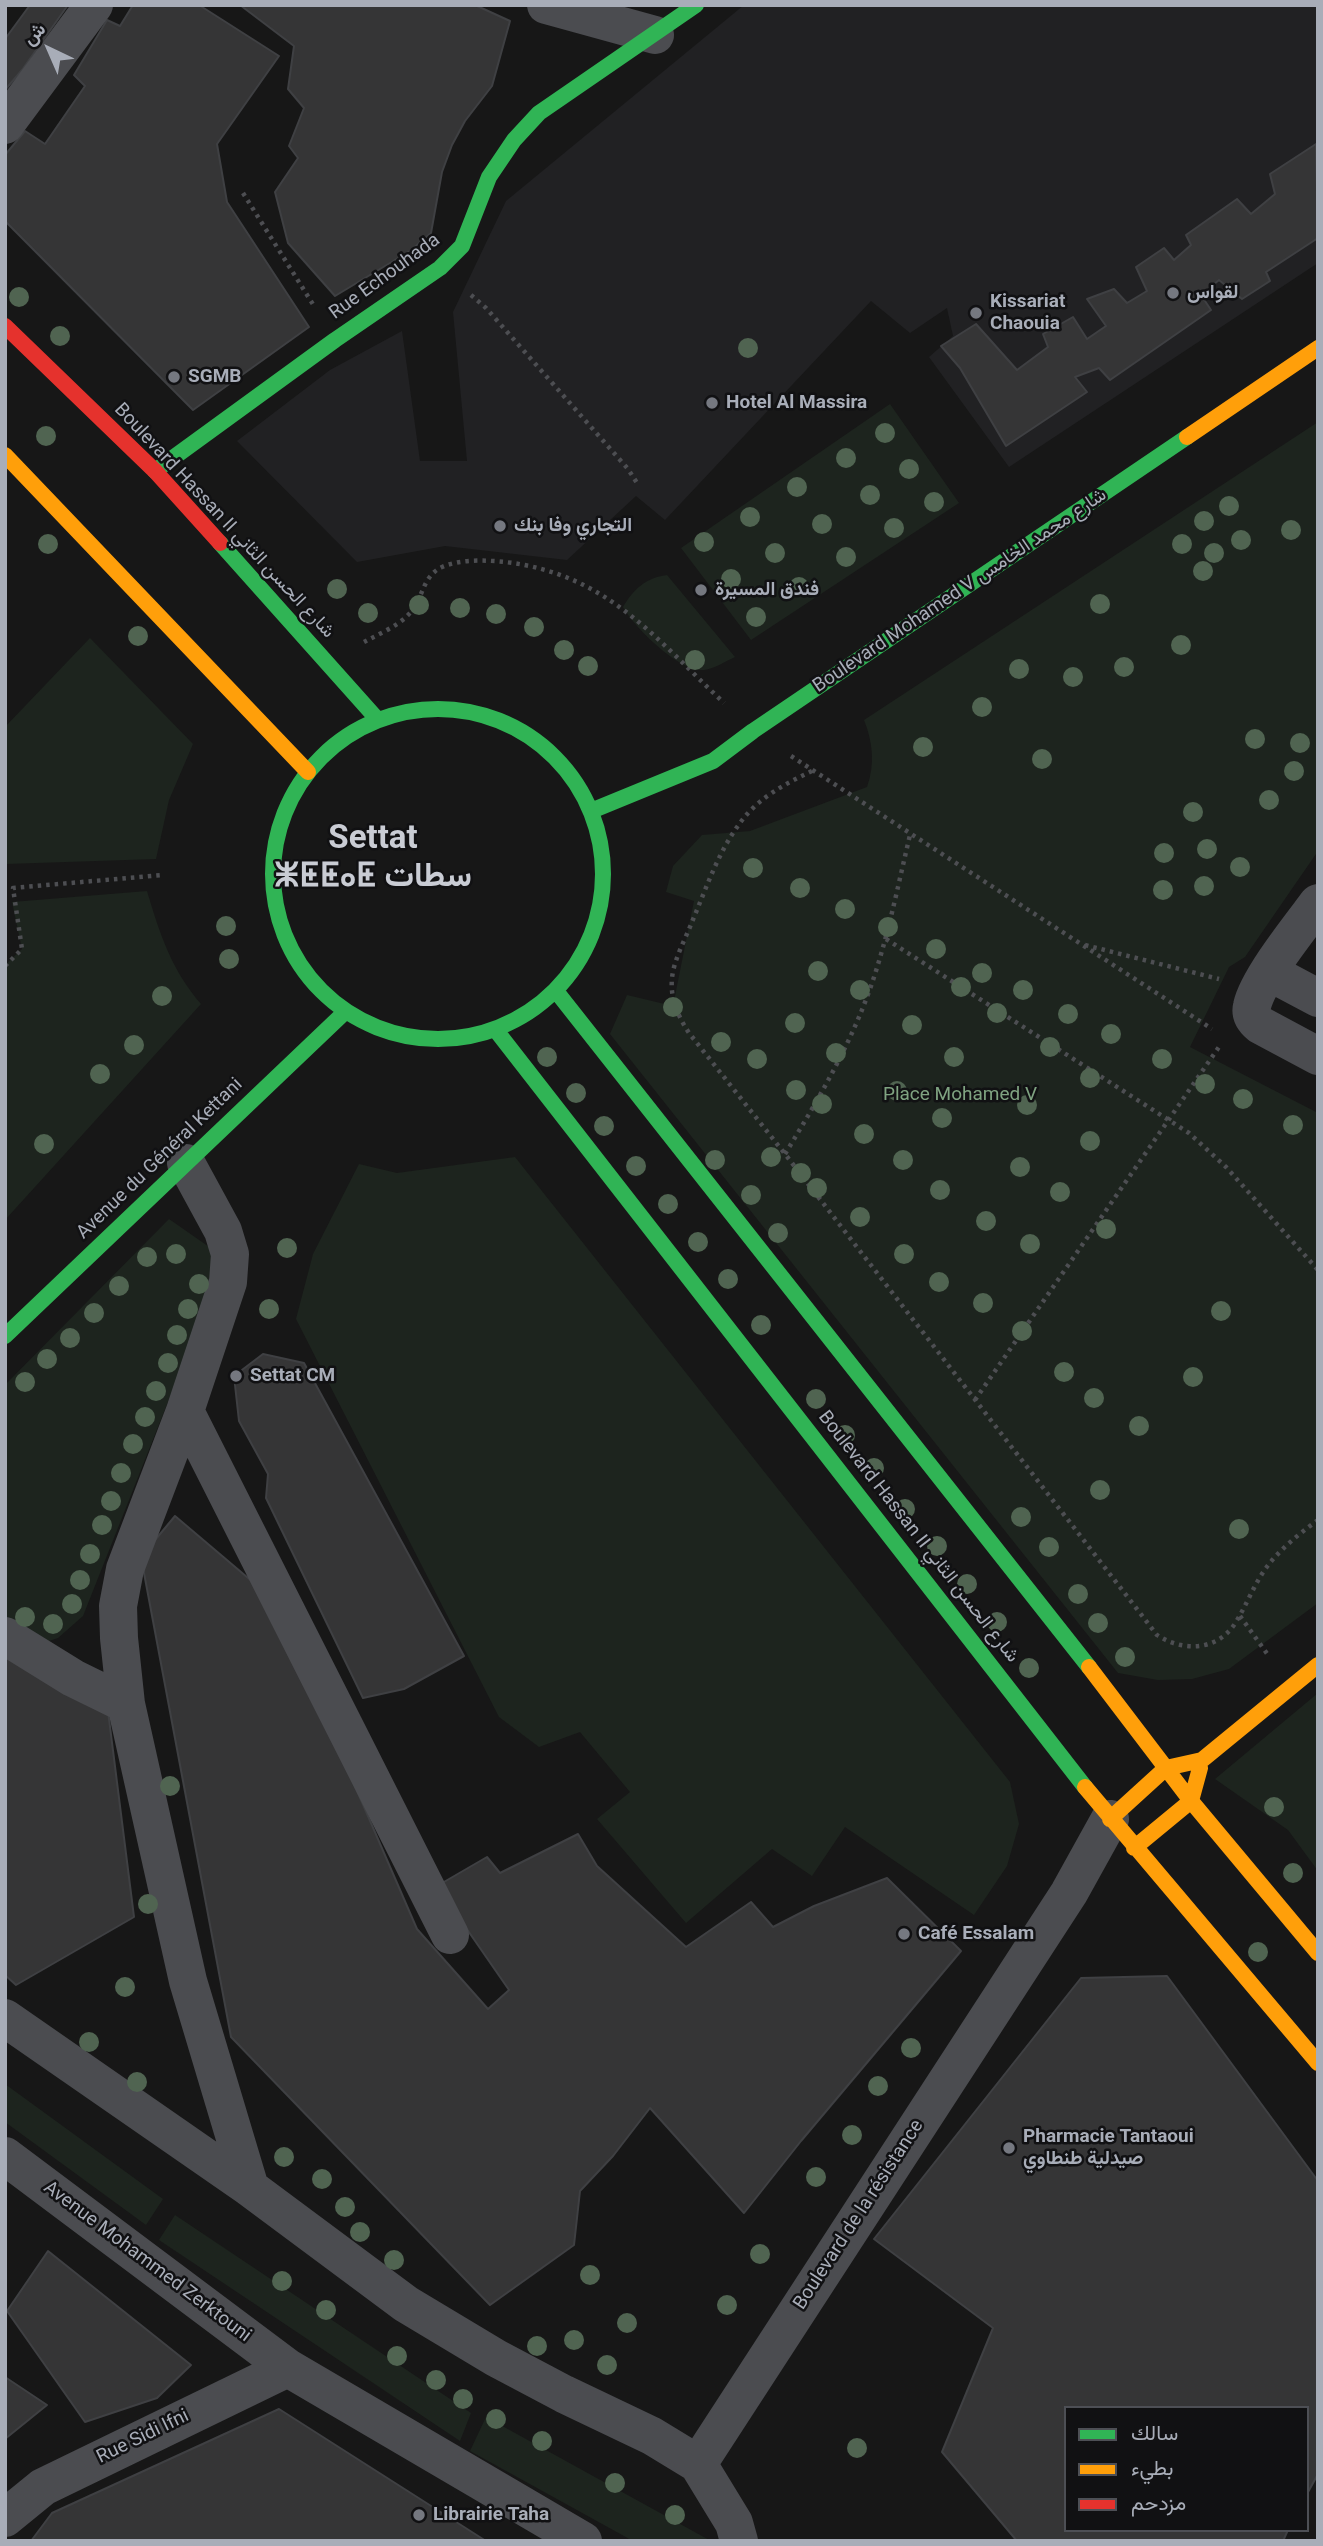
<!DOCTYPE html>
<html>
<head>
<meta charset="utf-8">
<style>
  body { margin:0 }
  #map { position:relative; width:1323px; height:2546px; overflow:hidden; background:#171717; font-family:Roboto,Vazirmatn,sans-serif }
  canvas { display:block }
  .frame { position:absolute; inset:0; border:7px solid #a8adb8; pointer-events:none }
  .legend { position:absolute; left:1064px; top:2406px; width:245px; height:126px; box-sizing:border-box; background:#111113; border:2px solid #4d4f55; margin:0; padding:9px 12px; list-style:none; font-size:21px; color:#a8adb8 }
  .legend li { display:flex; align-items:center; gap:14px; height:35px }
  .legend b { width:35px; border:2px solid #4d4f55 }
  .north { position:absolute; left:14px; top:14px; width:70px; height:70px; -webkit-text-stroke:5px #111113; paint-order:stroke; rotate:316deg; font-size:19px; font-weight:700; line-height:28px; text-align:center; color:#a8adb8 }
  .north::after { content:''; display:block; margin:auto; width:24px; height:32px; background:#a8adb8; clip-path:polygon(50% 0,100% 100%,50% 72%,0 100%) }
</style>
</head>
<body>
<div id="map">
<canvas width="1323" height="2546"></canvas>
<div class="frame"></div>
<ul class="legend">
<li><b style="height:9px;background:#30b455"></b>سالك</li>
<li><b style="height:9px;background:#ff9f0a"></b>بطيء</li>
<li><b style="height:9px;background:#e5322d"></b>مزدحم</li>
</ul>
<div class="north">ش</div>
</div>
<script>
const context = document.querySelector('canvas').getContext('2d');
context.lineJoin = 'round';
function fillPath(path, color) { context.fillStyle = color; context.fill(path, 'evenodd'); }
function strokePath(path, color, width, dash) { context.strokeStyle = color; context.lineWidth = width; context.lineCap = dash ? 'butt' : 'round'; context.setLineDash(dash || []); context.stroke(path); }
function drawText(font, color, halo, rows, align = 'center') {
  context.font = font + ' Roboto,Vazirmatn,"Noto Sans Tifinagh",sans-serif'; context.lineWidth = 5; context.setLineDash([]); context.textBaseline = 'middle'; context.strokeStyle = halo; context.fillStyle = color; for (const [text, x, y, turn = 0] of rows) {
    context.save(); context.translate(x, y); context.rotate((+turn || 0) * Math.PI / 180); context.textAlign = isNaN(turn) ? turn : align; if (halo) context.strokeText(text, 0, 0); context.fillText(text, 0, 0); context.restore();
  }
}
fillPath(new Path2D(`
  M744,5h574v258l-309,204 -80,-110 24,-21 -6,-28 -37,25 -39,-32 -206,219 -29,-24 -69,64 -122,-14 -88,16 -120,-121 93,-71 72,-39 18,130h47l-14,-149 53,-111z`), '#212123');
fillPath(new Path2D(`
  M890,404l69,99 -208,137 -70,-92z
  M1318,422v429l-73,106 -16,10 -39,80 128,66v490l-89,66 -37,10 -34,1 -40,-7 -508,-639 17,-39 46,11 21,-105 -28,-9 7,-26 29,-31 48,-4 117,-44c8,-22 6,-45 -3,-67z
  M667,575l68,82c-9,4 -21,12 -31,13 -25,2 -70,-43 -81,-63 11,-18 22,-29 44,-32z
  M90,638l103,106 -24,56 -13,59 -150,5 -1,-137z
  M147,891c13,43 24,78 54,113l-196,216v-255l17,-16 -10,-47z
  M515,1157l495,625 9,42 -12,42 -33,49 -129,-88 -33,49 -40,-27 -86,74 -89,-104 33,-27 -50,-60 -41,15 -40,-30 -203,-398 17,-65 46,-90 38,9z
  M169,1219l56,39 -142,358 -25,22 -12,4 -41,-21v-236z
  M1318,1693v178l-30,-41 -73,-51z
  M5,2084l158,115 -17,26 -141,-103z
  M175,2215l296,198 -11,28 -301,-201z
  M486,2417l225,124h-78l-163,-90z`), '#1d241e');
const building = new Path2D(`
  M30,5h38l-46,65 -17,20v-51z
  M133,5h66l80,51 -62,88 10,58 82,125 -116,83 -188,-189v-66l20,-24 20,13 40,-58 -11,-11 33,-55 13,6z
  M240,5h235l35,16 -18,65 -27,35 -13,24 -10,27 -11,61 -21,18 -75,45 -47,-53 -13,-51 23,-34 -9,-12 15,-38 -16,-19 6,-43z
  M1316,144l2,94 -52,34 4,9 -28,18 -23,-19 -18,15 10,15 -101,70 -11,-12 -24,9 12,15 -81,54 -46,-78 -19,-22 35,-22 41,46 31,-23 -5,-13 30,-17 14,22 19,-13 -19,-27 27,-10 13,14 20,-12 -11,-24 28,-19 10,12 17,-15 -5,-10 51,-36 14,15 24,-20 -5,-20z
  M263,1354l41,9 160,293 -60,33 -41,9 -97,-200 2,-24 -29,-53 -5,-45z
  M175,1516l92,78 35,70 115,265 71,80 21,-19 -72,-104 50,-29 13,16 78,-39 19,32 89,81 65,-45 22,25 41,-21 73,-28 74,73 -160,190 -57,72 -94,-105 -37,48 -33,35 -6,54 -84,60 -259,-268 -90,-480z
  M5,1647l103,64 26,206 -118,68 -11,-10z
  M1167,1976l151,205v293l-11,20v-86h-241v122h222l-5,11h-266l-75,-89 51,-124 -119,-89 207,-261z
  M48,2251l143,114 -34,33 -72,24 -78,-111z
  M5,2377l42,28 -42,34z
  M279,2409l207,132h-455l21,-28z`);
fillPath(building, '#353536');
strokePath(building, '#3f4043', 2);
strokePath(new Path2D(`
  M243,193l71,113
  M471,295l15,13 142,161 9,14
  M364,642c15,-8 34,-16 45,-28 15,-15 12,-37 33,-47 18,-8 44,-7 63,-5 102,12 149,75 219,141
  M791,756l421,273
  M812,771c-23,11 -45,22 -63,41 -28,31 -41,72 -57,110 -7,18 -18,37 -20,56 -2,21 6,38 17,55l96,121 372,481c24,16 58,17 77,-10 12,-18 19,-39 32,-57 14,-19 33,-34 52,-48
  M886,939l303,194 37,34 92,103
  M1085,945l134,34
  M5,966l17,-17 -9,-61 149,-13
  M785,1154c33,-54 65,-108 86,-168 17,-49 27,-101 39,-151
  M975,1400l246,-356
  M1240,1616l28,39`), '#4d4e52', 4.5, [3.5, 5]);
strokePath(new Path2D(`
  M546,5l109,30
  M5,125l89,-120
  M1318,903c-18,24 -60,76 -66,103 -2,8 2,14 8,19l58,31
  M1269,972l49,26
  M186,1163l37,68 7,23 -2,28 -43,129 -60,158 -7,37 1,32 7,66 62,277 62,207
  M185,1411l265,524
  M5,1636l68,42 53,26
  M5,2018l245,170 156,116 90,54 68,36 88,42 46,28
  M5,2156l283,212 295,173
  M5,2518l38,-31 245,-119
  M739,2541l-5,-18 -36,-59 371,-571 41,-74`), '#4b4c50', 38);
strokePath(new Path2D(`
  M155,471l180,-131 105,-72 22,-22 27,-69 25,-37 25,-27 157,-108
  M220,543l158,177
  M273 874a165 165 0 1 1 330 0a165 165 0 1 1-330 0Z
  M591,811l122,-50 40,-30 434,-294
  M556,991l533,676
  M495,1029l590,758
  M5,1336l340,-324`), '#30b455', 16);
strokePath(new Path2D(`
  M1187,437l131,-89
  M5,455l303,317
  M1089,1667l102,134 127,152
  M1085,1787l233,276
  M1110,1819l56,-51 36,-8 116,-95
  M1134,1848l57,-47 9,-33`), '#ff9f0a', 16);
strokePath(new Path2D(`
  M5,326l150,145 65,72`), '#e5322d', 16);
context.fillStyle = '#506451';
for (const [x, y] of [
  [19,297],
  [60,336],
  [748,348],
  [885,433],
  [46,436],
  [846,458],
  [909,469],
  [797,487],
  [870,495],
  [934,502],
  [1229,506],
  [750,517],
  [1204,521],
  [822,524],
  [894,528],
  [1291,530],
  [1241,540],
  [704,542],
  [48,544],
  [1182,544],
  [775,553],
  [1214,553],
  [846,557],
  [1203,571],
  [731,579],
  [799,587],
  [337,589],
  [1100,604],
  [419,605],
  [460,608],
  [368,613],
  [496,614],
  [756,617],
  [534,627],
  [138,636],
  [1181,645],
  [564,650],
  [695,660],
  [588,666],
  [1124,667],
  [1019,669],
  [1073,677],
  [982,707],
  [1255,739],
  [1300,743],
  [923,747],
  [1042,759],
  [1294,771],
  [1269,800],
  [1193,812],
  [1207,849],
  [1164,853],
  [1240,867],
  [753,868],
  [1204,886],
  [800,888],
  [1163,890],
  [845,909],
  [226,926],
  [888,927],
  [936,949],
  [229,959],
  [818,971],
  [982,973],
  [961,987],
  [860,990],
  [1023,990],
  [162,996],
  [673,1007],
  [997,1013],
  [1068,1014],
  [795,1023],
  [912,1025],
  [1111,1034],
  [721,1042],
  [134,1045],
  [1050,1047],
  [836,1053],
  [547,1057],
  [954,1057],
  [757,1059],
  [1162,1059],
  [100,1074],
  [1090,1078],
  [1205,1084],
  [796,1090],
  [897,1091],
  [576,1093],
  [1243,1099],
  [822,1104],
  [1027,1105],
  [942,1118],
  [1293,1125],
  [604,1126],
  [864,1134],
  [1090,1141],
  [44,1144],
  [771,1157],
  [715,1160],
  [903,1160],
  [636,1166],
  [1020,1167],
  [801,1173],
  [817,1188],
  [940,1190],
  [1060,1192],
  [751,1195],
  [668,1204],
  [860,1217],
  [986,1221],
  [1106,1229],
  [778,1233],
  [698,1242],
  [1030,1244],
  [287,1248],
  [176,1254],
  [904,1254],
  [147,1257],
  [728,1279],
  [939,1282],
  [199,1284],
  [119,1286],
  [983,1303],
  [188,1309],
  [269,1309],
  [1221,1311],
  [94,1313],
  [761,1325],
  [1022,1331],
  [177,1335],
  [70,1338],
  [47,1359],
  [168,1363],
  [1064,1372],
  [1193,1377],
  [25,1382],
  [156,1391],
  [1094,1398],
  [816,1399],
  [145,1417],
  [1139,1426],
  [845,1435],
  [133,1444],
  [874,1468],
  [121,1473],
  [1100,1490],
  [111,1501],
  [905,1509],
  [1021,1517],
  [102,1525],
  [1239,1529],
  [937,1546],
  [1049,1547],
  [90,1554],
  [80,1580],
  [967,1584],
  [1078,1594],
  [72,1604],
  [25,1617],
  [997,1622],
  [1098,1623],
  [53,1624],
  [1125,1657],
  [1029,1668],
  [170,1786],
  [1274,1807],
  [1293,1873],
  [148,1904],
  [1258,1952],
  [125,1987],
  [89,2042],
  [911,2048],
  [137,2082],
  [878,2086],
  [852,2135],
  [284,2157],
  [816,2177],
  [322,2179],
  [345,2207],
  [360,2232],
  [760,2254],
  [394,2260],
  [590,2275],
  [282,2281],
  [727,2305],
  [326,2310],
  [627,2323],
  [574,2340],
  [537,2346],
  [397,2356],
  [607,2365],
  [436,2380],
  [463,2399],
  [496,2419],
  [542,2441],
  [857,2448],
  [615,2483],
  [675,2515]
]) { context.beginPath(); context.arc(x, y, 10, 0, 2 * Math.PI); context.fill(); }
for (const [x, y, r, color] of [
  [1173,293,7,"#757880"],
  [976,313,7,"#757880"],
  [174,377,7,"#757880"],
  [712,403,7,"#757880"],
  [500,526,7,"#757880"],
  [701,590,7,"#757880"],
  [236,1376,7,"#757880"],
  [904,1934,7,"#757880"],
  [1009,2148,7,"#757880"],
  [419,2515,7,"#757880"]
]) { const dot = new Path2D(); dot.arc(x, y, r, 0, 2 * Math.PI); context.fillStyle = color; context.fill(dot); strokePath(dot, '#111113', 2.5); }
drawText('19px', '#a8adb8', '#111113', [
  ["Rue Echouhada",385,277,-36],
  ["Boulevard Hassan II شارع الحسن الثاني",224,521,47],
  ["Boulevard Mohamed V شارع محمد الخامس",960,591,-34],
  ["Avenue du Général Kettani",160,1159,-44],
  ["Boulevard Hassan II شارع الحسن الثاني",918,1537,52],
  ["Boulevard de la résistance",859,2215,-57],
  ["Avenue Mohammed Zerktouni",147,2262,37],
  ["Rue Sidi Ifni",143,2437,-26]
]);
drawText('bold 19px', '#a8adb8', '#111113', [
  ["لقواس",1187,293],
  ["Kissariat",990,302],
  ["Chaouia",990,324],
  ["SGMB",188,377],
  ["Hotel Al Massira",726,403],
  ["التجاري وفا بنك",514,526],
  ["فندق المسيرة",715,590],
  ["Settat CM",250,1376],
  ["Café Essalam",918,1934],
  ["Pharmacie Tantaoui",1023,2137],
  ["صيدلية طنطاوي",1023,2159],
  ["Librairie Taha",433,2515]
], 'left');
drawText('19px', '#7fa381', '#111113', [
  ["Place Mohamed V",960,1095]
]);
drawText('bold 33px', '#c9ccd4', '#111113', [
  ["Settat",373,840],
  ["ⵥⵟⵟⴰⵟ سطات",373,878]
]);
</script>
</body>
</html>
